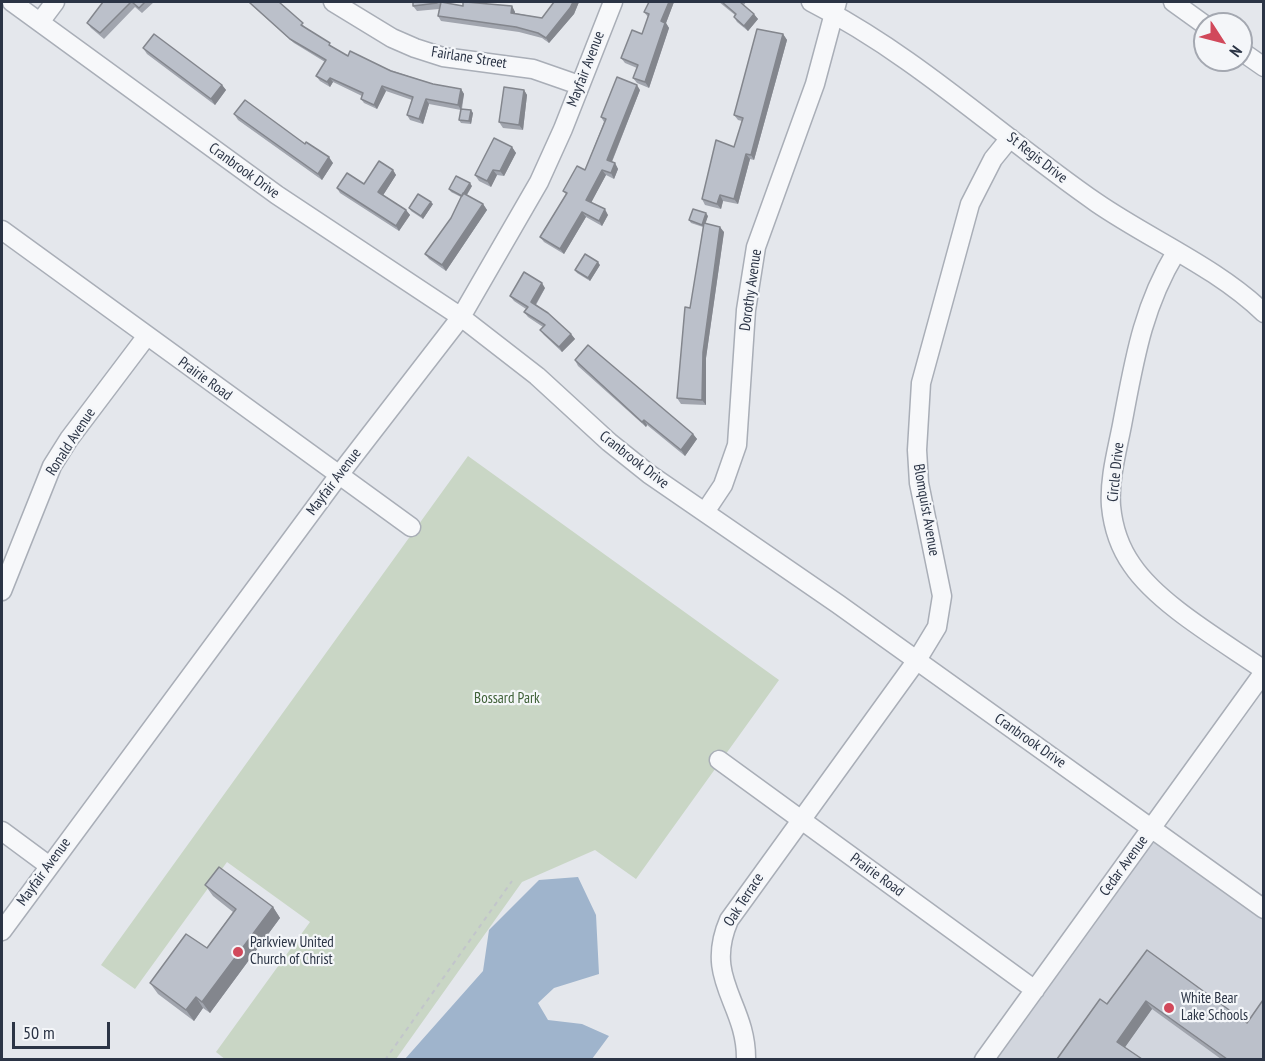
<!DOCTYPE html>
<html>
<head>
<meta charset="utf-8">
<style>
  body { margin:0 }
  #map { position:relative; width:1265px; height:1061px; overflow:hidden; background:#e4e7ec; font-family:"PT Sans Narrow",sans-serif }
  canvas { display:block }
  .frame { position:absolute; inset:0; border:3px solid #2b3445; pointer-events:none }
  .north { position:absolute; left:1193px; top:12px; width:60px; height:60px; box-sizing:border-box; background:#f4f6f9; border:2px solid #a4a8b1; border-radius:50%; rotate:126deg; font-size:16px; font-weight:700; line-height:24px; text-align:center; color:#2b3445 }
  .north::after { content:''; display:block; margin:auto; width:21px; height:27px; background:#d1495b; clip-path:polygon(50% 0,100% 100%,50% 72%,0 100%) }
  .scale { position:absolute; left:12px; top:1022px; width:98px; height:27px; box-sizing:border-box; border:3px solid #2b3445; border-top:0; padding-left:8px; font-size:18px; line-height:21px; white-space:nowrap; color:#2b3445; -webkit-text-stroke:4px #f4f6f9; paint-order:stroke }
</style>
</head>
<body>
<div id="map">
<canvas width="1265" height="1061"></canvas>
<div class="frame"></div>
<div class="north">N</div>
<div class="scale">50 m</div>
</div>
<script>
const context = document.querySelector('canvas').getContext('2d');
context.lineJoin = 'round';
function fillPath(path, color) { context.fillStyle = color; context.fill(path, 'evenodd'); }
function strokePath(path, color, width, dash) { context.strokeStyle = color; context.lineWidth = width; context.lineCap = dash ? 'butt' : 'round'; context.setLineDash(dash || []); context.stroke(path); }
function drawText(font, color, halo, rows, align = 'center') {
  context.font = font + ' "PT Sans Narrow",sans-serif'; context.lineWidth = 4.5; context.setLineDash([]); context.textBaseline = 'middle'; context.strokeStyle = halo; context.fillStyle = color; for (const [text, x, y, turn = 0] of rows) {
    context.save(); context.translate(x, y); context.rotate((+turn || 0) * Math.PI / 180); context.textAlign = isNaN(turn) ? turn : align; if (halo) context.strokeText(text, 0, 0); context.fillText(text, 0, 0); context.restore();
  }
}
fillPath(new Path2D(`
  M1151,828l112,81v150l-278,1z`), '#d2d6de');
fillPath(new Path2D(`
  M468,456l311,224 -143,199 -41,-29 -73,32 -126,177 -170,1 -10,-8 94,-130 -83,-60 -92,127 -34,-24z`), '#c9d6c5');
fillPath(new Path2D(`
  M578,877l18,38 3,59 -45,14 -16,15 10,17 34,4 27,12 -17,23h-187l78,-88 6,-41 50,-50z`), '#9fb4cc');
const minor = new Path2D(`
  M12,2l265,193 184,122 76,59 72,66 40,32 189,130 426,305
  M333,2l59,36 23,10 28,9 90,12 46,16
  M811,2c106,54 189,134 286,201 54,37 119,64 167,110
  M1173,2l32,23
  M40,22l15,-20
  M1241,51l23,16
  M2,230l409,297
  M1176,252c-34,56 -42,110 -54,173 -5,26 -13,54 -11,81 2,21 9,42 21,59 27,40 92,77 132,105
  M705,512l18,-27 14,-40 9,-135 10,-63 59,-163 22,-82
  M2,591l50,-125 17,-27 77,-102
  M719,760l316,230
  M2,831l46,34
  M2,931l337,-456 122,-158 78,-135 24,-53 50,-127
  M746,1060c1,-57 -43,-80 -17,-140l188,-260 20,-33 5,-31 -23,-113 -2,-33 4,-67 49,-179 23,-45 17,-21
  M984,1060l280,-388`);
strokePath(minor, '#a9aeb7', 21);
strokePath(new Path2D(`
  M385,1060l127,-179`), '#c2c5cb', 2, [4.5, 4.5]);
strokePath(minor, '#f7f8fa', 18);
fillPath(new Path2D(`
  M103,2h51l-12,11 -7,-6 -31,32 -13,-11 -4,-5z
  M248,2h31l27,26 27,19 15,9 85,28 28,5 3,5 -2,15 11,4 -2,11 -10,-1 -2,-3 2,-10 -32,-6 -6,20 -13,-4 -3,-5 5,-15 -26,-9 -9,18 -13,-6 -3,-4 1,-3 -29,-14 -3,5 -10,-6 -4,-5 9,-14 -31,-19z
  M440,2v3l23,1h49l3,6v1l27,5 12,-16h25l-5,12 -25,29 -7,-5 -23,-6 -78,-11 -3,-5 1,-7 -22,2 -4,-5z
  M649,2h25l-8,21 3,5 -20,60 -12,-5 -4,-5 4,-10 -12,-5 -4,-5 21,-24 6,-17 -4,-5z
  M719,2h27l-2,3 14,14 -10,12 -11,-9 -3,-5 1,-2z
  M783,34l4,6 -33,120 -4,-1 -12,45 -15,-3 -2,8 -16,-4 -3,-6 32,-52 8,-26 -4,-1 -4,-5z
  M143,48l79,37 4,5 -11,15 -68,-51z
  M524,90l3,5 -4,35 -20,-2 -4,-6z
  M640,90l-28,72 3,1 3,6 -4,10 -8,-4 -15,27 17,13 -6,11 -16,-9 -22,37 -20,-12 -4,-5 26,-43 -3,-3 22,-21 19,-48 -3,-5z
  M234,114l71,30 28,19 -11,17 -84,-60z
  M512,147l4,6 -12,23 -7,-1 -6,12 -12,-6 -4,-6z
  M393,170l3,5 -13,20 23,15 4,5 -11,16 -59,-38 -3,-5 27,-4z
  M472,186l-5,9 16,9 4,6 -41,61 -17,-12 -4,-5 26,-36 10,-21 -10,-5 -2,-3z
  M433,204l-10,15 -12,-8 -2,-3z
  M708,216l-3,7 19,9 -18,126v47l-25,-1 -4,-6 26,-171 -12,-4 -2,-3z
  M600,265l-10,16 -13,-8 -2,-3z
  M545,288l-9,17 35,29 4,5 -13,13 -18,-17 -4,-5 3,-3 -15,-10 -4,-5 2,-3 -12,-8 -4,-5z
  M575,360l118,74 4,5 -12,17 -38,-31 -1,2 -68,-61z
  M205,885l68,22 7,11 -70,95 -7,-5 -9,13 -36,-27 -8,-11 57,-35 26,-36 -20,-16z
  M1147,950l116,109h-42l-69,-50 -27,38 -68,12 50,-55z`), '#a1a5ae');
fillPath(new Path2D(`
  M573,2h6l-5,12 -25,29 -3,-5z
  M669,2h5l-8,21 3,5 -20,60 -4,-6 16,-61z
  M512,6l3,6v6l-4,-5z
  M754,14l4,5 -10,12 -4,-5z
  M783,34l4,6 -33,120 -3,-5z
  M330,78l3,4 -3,5 -3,-5z
  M222,85l4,5 -11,15 -4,-6z
  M637,85l3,5 -30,76 -3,-6z
  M382,86l4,5 -9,18 -3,-4z
  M461,89l3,5 -3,16 -3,-5z
  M524,90l3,5 -4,35 -4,-5z
  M426,99l3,5 -6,20 -4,-5z
  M471,110l2,3 -2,11 -2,-3z
  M512,147l4,6 -12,23 -4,-5z
  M746,154l4,5 -12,45 -4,-5z
  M329,157l4,6 -11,17 -4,-6z
  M615,163l3,6 -4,10 -3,-6z
  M393,170l3,5 -14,22 -4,-5z
  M493,170l4,5 -6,12 -4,-6z
  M602,170l4,5 -16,30 -4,-5z
  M470,183l2,3 -8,13 -2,-3z
  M720,195l3,6 -2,8 -4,-5z
  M431,202l2,2 -10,15 -2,-3z
  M483,204l4,6 -41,61 -4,-6z
  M605,209l3,6 -6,11 -3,-5z
  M406,210l4,5 -11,16 -3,-5z
  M582,212l4,5 -22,37 -4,-5z
  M706,213l2,3 -4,12 -2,-3z
  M720,227l4,5 -18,126v47l-4,-5 1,-48z
  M598,262l2,3 -10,16 -2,-3z
  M542,283l3,5 -11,19 -3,-5z
  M571,334l4,5 -13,13 -3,-5z
  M644,420l3,5 -1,2 -4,-5z
  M693,434l4,5 -12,17 -4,-6z
  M273,907l7,11 -70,95 -8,-11z
  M196,997l7,11 -9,13 -8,-11z
  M1146,1001l6,8 -29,41 -6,-8z`), '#83868d');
const building = new Path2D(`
  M103,2h28l-31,31 -13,-10z
  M132,2h13l-6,6z
  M249,2h30l24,21 -2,2 29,18 -1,2 19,11 2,-5 41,20 42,13 28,5 -3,16 -32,-6 -7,20 -12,-4 6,-18 -31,-11 -8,19 -13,-6 2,-6 -33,-15 -3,4 -11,-6 10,-16 -36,-21z
  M413,2h23l1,1 -24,3z
  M441,2l22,4v-4h3l46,4 -1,7 31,5 12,-16h19l-3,6 -24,30 -8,-5 -22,-6 -78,-11z
  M649,2h20l-8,19 4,2 -20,59 -12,-4 5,-13 -17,-7 11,-28 10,4 7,-20 -5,-2z
  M722,2h18l14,12 -10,12 -10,-9 2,-3z
  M757,29l26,5 -32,121 -5,-1 -12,45 -14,-4 -3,9 -15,-5 14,-59 18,7 9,-29 -9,-3z
  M154,34l68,51 -11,14 -68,-51z
  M617,77l20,8 -30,75 8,3 -4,10 -9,-3 -16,30 19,9 -6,12 -17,-9 -22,37 -20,-12 27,-44 -4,-2 14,-25 8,4 21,-51 -5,-2z
  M504,87l20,3 -5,35 -20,-3z
  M245,100l60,44 1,-2 23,15 -11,17 -84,-60z
  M461,109l10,1 -2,11 -10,-1z
  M494,138l18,9 -12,24 -7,-1 -6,11 -12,-6z
  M379,161l14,9 -15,22 28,18 -10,16 -59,-38 10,-15 17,11z
  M456,176l14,7 -8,13 -13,-7z
  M463,193l20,11 -41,61 -17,-11 26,-36z
  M418,194l13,8 -10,14 -12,-8z
  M693,209l13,4 -4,12 -13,-5z
  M704,223l16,4 -17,125 -1,48 -25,-2 8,-91 5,1z
  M585,254l13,8 -10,16 -13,-8z
  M524,272l18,11 -11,19 17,11 23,21 -12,13 -19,-17 5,-5 -21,-13 4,-5 -18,-11z
  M588,345l105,89 -12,16 -37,-30 -2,2 -67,-62z
  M219,867l54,40 -71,95 -6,-5 -10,13 -36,-27 36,-49 21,14 29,-39 -31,-24z
  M1147,950l100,73 16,-23v59h-36l-81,-58 -29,41 25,17h-85l43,-60 7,5z`);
fillPath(building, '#bbc0ca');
strokePath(building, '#83868d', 1.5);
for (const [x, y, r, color] of [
  [238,952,6,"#d1495b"],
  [1169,1008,6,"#d1495b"]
]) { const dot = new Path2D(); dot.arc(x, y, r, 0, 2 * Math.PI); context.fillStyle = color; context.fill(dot); strokePath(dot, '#f4f6f9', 2); }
drawText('15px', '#2b3445', '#f4f6f9', [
  ["Fairlane Street",469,58,9],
  ["Mayfair Avenue",586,69,-69],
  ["St Regis Drive",1037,158,38],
  ["Cranbrook Drive",244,171,36],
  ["Dorothy Avenue",751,290,-82],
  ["Prairie Road",205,379,36],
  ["Ronald Avenue",71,442,-57],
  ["Cranbrook Drive",634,460,38],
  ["Circle Drive",1116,472,-84],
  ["Mayfair Avenue",334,482,-53],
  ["Blomquist Avenue",926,510,80],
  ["Cranbrook Drive",1030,741,35],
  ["Cedar Avenue",1124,866,-54],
  ["Mayfair Avenue",44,872,-54],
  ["Prairie Road",877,875,36],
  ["Oak Terrace",744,900,-57]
]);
drawText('15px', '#3f6138', '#f4f6f9', [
  ["Bossard Park",507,699]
]);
drawText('15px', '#2b3445', '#f4f6f9', [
  ["Parkview United",250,943],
  ["Church of Christ",250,960],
  ["White Bear",1181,999],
  ["Lake Schools",1181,1016]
], 'left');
</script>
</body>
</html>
